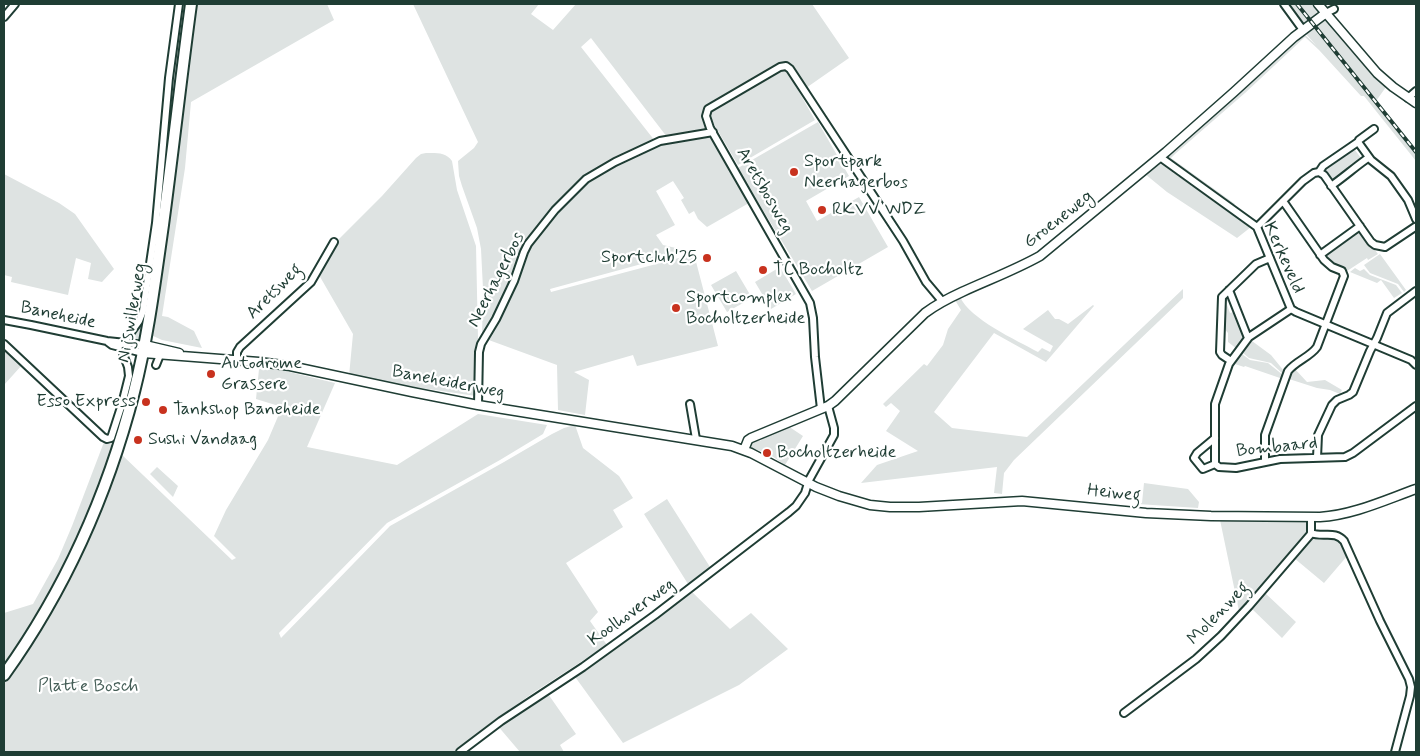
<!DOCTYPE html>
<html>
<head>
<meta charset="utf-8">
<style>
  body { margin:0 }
  #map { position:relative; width:1420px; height:756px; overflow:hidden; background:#fff; font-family:Mynerve,sans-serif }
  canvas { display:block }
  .frame { position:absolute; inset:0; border:5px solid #1f3d34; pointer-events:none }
</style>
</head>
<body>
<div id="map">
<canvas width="1420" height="756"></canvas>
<div class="frame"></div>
</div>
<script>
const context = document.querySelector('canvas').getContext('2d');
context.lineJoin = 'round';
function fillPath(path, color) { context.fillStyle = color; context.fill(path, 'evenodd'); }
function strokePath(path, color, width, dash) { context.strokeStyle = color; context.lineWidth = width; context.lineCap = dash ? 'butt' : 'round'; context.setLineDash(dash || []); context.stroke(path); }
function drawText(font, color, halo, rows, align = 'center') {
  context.font = font + ' Mynerve,sans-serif'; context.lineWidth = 4.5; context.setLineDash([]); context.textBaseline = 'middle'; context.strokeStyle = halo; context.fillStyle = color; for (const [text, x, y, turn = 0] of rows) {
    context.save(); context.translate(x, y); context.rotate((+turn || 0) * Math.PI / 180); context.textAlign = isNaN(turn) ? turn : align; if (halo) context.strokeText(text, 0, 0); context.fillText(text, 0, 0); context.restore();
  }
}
fillPath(new Path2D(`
  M180,4h7l-25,203 -19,126c-3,5 -6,8 -12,7l-2,-3 13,-17z
  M194,4h133l7,16 -143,82 -6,66 -23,148 6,1 26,14 8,17 -40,-8 -11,-5z
  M413,4h126l-8,10 22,16 23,-26h236l37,54 -43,30 -17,-24 -6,-1 -77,45 -4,4 1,5 5,13 -41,7 -76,-99 -10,9 74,94 -32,13 -30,16 -22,17 -29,33 -17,23 -7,14 -9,34 -27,46 1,-48 -2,-40 -4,-21 -15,-42 -3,-10 -1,-15 16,-13 4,-6z
  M1287,4h28l6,8 -17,13 -4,-4z
  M1323,19l6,4 34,41 23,23 -10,14 40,50v10l-52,-65h-3l-42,-46 -14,-13 -60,56 -70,61 -4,4 64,46 -1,1 -66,-47 1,-3 79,-69 56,-52 12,11 -11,-12z
  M786,69l29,51 -77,45 -30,-51z
  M818,122l31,54 -43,25 11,20 42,-24 29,50 -76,44c-24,-41 -50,-81 -74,-123z
  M709,135l5,3 35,65 -42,24 -9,-8 -4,-8 -5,3 -8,-14 3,-2 -11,-17 -17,10 19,34 -19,10 7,10 26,6 -139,38 1,3 143,-38 24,92 -81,20 -4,-11 -59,17 15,8 -4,35 -27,-5 -1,-45 -71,-26 25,-45 14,-42 41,-52 30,-27 60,-28z
  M1356,146l2,1 -3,3 6,8 4,-1 -33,25 -9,-13z
  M426,153c10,0 20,-1 26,8l5,29 19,56 2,93 -2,10v47l-96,-14 -31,-6 4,-42 -34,-59 20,-36 43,-43 34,-38 5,-4z
  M1157,164h4l90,63 -14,11 -70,-46 -22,-18z
  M4,174l55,29 16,11 39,55 -12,13 -14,-3 3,-16 -15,-5 -8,37 -57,-13 1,-5 -8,-2z
  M1359,230l19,24 -10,6 -1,-2 -20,13 -15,-8 -7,-7v-2z
  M1380,254l26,36 -2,2 -6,-8 -28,-11 -6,-8z
  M780,267l16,27 -25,15 -16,-27z
  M1355,268l5,3 4,-2 6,6 26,10 6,8 -8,5 -13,-18 -4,3 -27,-11z
  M736,271l16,27 -25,14 -16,-27z
  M1183,289v9l-169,162 -10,13 -2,21 -8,-1 3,-26 -136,16 16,-18 41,-14 -32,-20 14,-20 -9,-8 -5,4 -3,-3 41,-40 3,2 16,-21 5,-16 13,-19 -6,-10 5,-3c10,22 56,43 78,55l4,-4 8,4 3,-6 -30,-17 25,-19 7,9h4l9,5 25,-19 1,1 -48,56 -52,-29 -60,79 18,16 75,9z
  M1227,295l3,5 -4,2 4,11 4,-1 10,24 -1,4 -6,9 -9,-7v-9l-5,-6v-26z
  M1252,341l19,14 13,16 -1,3 -12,-11 -22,-5 -6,-5z
  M4,347l18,18 -18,20z
  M1242,354l8,6 18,3 15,12 -1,2 -2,1 -35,-12 -1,1 -9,-3z
  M259,369l22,1 54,13 -28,64 90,18 81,-51 69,11 -4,9 -43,26 -113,63 -108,110 2,5 109,-112 114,-64 48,-28 12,-6 11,-3 8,23 36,28 14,22 -20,12 10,17 -57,36 32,49 -8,9 17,24 -71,46 -43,30 -38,31h-451v-70l30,-44 51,-91 36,-93 111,106 4,-2 -22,-22 12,-26 42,-70 14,-33 -26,-8z
  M1295,369l12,13 18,-2 17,10 -2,4 -10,-4 -13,-2 -28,-9 3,-7z
  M788,426l15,10 -18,29 -16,-11 -17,-6 -1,-3v-4l6,-3 1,3 4,-1 -1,-2z
  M104,442l4,1 6,3 -13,40 -45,102 -52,81v-56l29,-9 25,-45 14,-33z
  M157,467l21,19 -5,11 -23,-23z
  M1144,483l44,6 11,13 -1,6 -60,-4v-1h4z
  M667,499l43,68 -22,17 -44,-70z
  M1220,520h85l3,9 -2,5 -21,26 -46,51z
  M1331,536l11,5 6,14 -24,28 -30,-25 14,-19z
  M690,590l40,39 21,-16 37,36 -49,36 -116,58 -50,-69z
  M1264,592l32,30 -14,16 -32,-31z
  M546,691l30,43 -16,11 4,7h-44l-23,-27z`), '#dee3e2');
const minor = new Path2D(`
  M1284,4l19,26
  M1326,13l8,-4
  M4,17l11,-13
  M1408,98l8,-7
  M1358,142l13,18 20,16 17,24 8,19
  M1160,157l97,70 34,82 5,3 115,48 5,5
  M1319,172l5,3 47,67 4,3 10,2 30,-20
  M1331,186c13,-9 24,-19 37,-28
  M1257,227l46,-46 11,-8 5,-1 4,-6 35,-24 1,-2 15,-11
  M1320,255l40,-29
  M1229,290l19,48
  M4,320l27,5 76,16 38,4
  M108,342l4,3 31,8
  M4,344l99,93 4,2 4,-1 11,-34 7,-28 -1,-9 -5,-13 3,-15 13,-18 4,-10 13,-88 13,-145 10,-74
  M237,361v-9l3,-5 71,-65 23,-40
  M1231,361l-9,-6 -2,-3 2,-55 34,-33 14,-6
  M156,365l4,-10
  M690,404l6,35
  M478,405l1,-53 2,-8 15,-25 18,-38 10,-29 4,-8 27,-34 31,-31 29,-17 45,-21 53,-9
  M821,409l-6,-52 -2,-39 -3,-15 -100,-175 -4,-12 2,-7 72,-42 6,-1 4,3 113,172 23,41 16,19
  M1215,438l-18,15 -3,5 9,11 12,-5
  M1317,458l1,-23 14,-30 5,-5 12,-5 4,-3 17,-41 7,-13 10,-25 29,-22
  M1265,461v-26l23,-64c8,-10 22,-14 29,-24l27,-71 -2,-5 -10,-4 -8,-7 -41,-59
  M1215,464l4,3 17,1 44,-9 65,-2 8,-4 63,-47
  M1215,464v-60l14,-40 20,-27 42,-28
  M1311,533c12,5 24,-3 33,8l36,80 29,58 2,8 -1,9 -15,56
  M1124,713l72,-54 25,-23 28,-30 61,-71 1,-2v-16
  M460,752l41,-31 82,-54 72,-52 134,-103 7,-6 9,-13 4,-13 25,-45v-7l-6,-22`);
const tertiary = new Path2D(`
  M1318,4l59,69 16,14 23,16
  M145,345l34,8
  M143,353l116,9 31,4 122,26 66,13 254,41 19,7 65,34 23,9 31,9 20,2h29l103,-6 124,12 65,3 109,1c33,-2 65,-17 96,-28
  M744,450l4,-10 3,-2 77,-32 7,-5 90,-88c12,-9 24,-15 37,-21 26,-12 53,-22 78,-36l126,-104 68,-60 60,-55 32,-24`);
const primary = new Path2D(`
  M4,675c61,-85 104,-182 130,-283 14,-55 21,-111 29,-167 10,-74 18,-148 28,-221`);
strokePath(minor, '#1f3d34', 10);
strokePath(tertiary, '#1f3d34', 11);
strokePath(primary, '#1f3d34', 14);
strokePath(minor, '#fff', 6);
strokePath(tertiary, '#fff', 8);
strokePath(primary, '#fff', 10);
const rail = new Path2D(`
  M1297,4l119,148`);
strokePath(rail, '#1f3d34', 4);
strokePath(rail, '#fff', 2, [5.5]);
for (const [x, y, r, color] of [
  [794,172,5,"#c8321e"],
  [822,210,5,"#c8321e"],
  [707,258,5,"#c8321e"],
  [763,270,5,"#c8321e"],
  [676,308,5,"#c8321e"],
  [211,374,5,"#c8321e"],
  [146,402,5,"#c8321e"],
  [163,410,5,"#c8321e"],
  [138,440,5,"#c8321e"],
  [767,453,5,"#c8321e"]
]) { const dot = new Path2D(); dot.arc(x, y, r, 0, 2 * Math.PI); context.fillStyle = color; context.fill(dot); strokePath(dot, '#fff', 2); }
drawText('18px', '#1f3d34', '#fff', [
  ["Sportpark",804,162],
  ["Neerhagerbos",804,183],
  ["RKVV WDZ",832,210],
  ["Sportclub'25",697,258,"right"],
  ["TC Bocholtz",773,270],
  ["Sportcomplex",686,298],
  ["Bocholtzerheide",686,319],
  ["Autodrome",221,364],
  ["Grassere",221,385],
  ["Esso Express",136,402,"right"],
  ["Tankshop Baneheide",173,410],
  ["Sushi Vandaag",148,440],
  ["Bocholtzerheide",777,453]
], 'left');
drawText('18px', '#1f3d34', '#fff', [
  ["Aretsbosweg",764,191,60],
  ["Groeneweg",1059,220,-38],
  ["Kerkeveld",1283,258,66],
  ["Neerhagerbos",497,280,-63],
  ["Aretsweg",275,292,-45],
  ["Nijswillerweg",133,313,-80],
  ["Baneheide",58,316,12],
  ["Baneheiderweg",448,383,11],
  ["Bombaard",1277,448,-6],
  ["Heiweg",1114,494,6],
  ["Koolhoverweg",632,613,-36],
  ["Molenweg",1219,614,-46]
]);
drawText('18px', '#455e57', '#fff', [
  ["Platte Bosch",88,687]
]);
</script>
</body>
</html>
